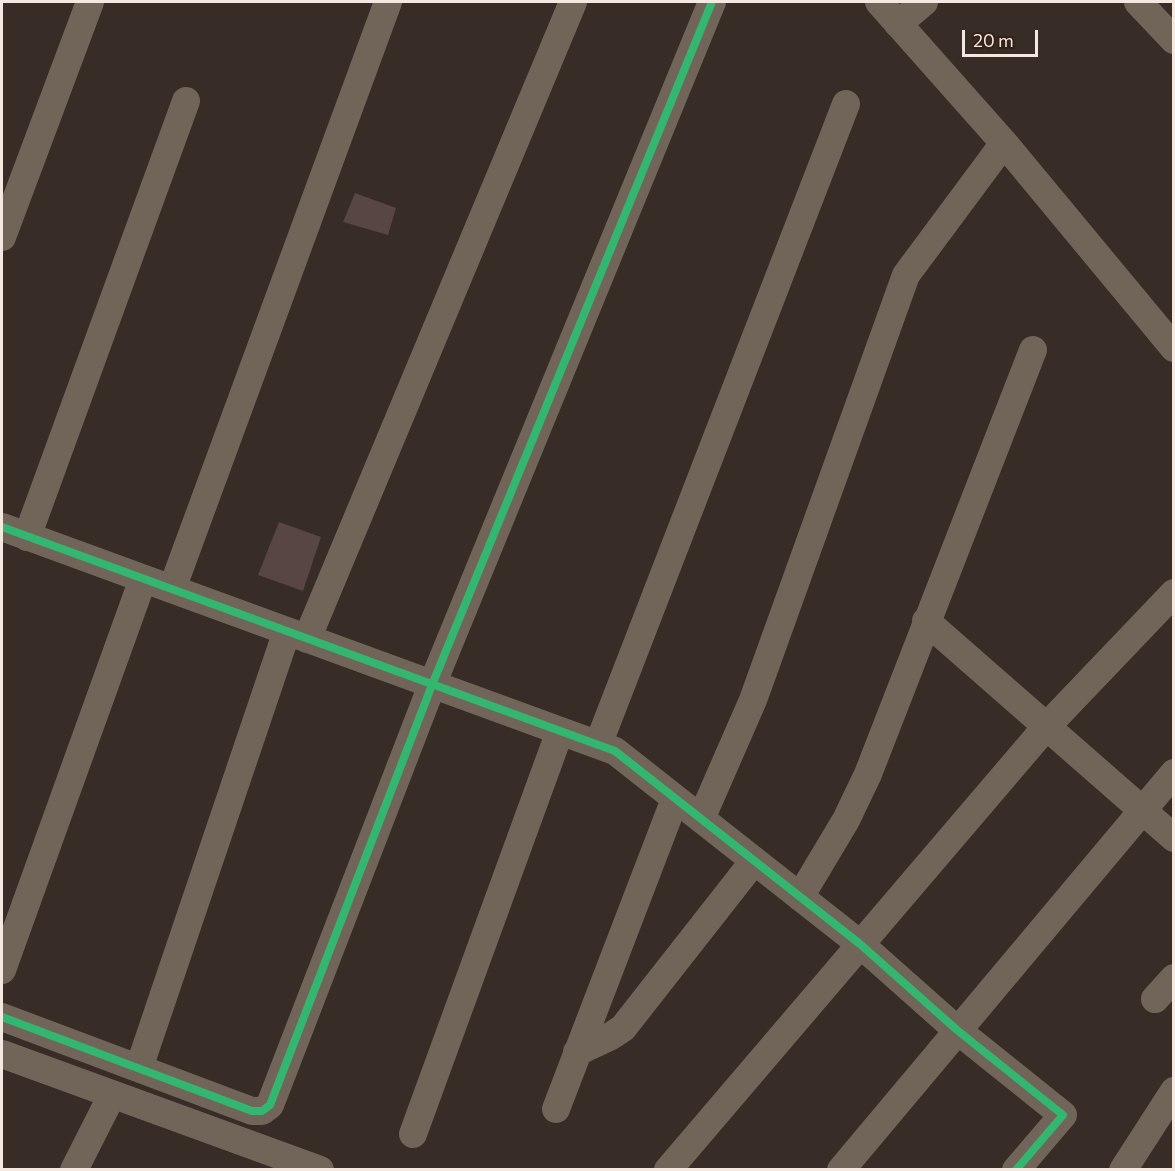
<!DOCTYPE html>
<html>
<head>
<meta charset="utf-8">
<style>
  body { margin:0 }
  #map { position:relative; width:1175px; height:1171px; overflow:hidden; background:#372c26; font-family:Commissioner,sans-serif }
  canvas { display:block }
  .frame { position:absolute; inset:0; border:3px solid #f5e8e1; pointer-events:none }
  .scale { position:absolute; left:962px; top:30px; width:76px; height:27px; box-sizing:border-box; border:3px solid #f5e8e1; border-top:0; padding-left:8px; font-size:18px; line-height:21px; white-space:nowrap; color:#f5e8e1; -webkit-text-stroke:4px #332016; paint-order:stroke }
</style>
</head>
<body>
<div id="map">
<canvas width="1175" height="1171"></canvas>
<div class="frame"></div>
<div class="scale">20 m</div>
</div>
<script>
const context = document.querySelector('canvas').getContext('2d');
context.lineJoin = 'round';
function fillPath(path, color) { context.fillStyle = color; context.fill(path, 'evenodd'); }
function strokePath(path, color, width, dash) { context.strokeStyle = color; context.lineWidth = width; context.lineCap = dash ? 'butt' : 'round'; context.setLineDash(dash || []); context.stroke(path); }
fillPath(new Path2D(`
  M355,193l41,15 -8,27 -45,-13z
  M279,522l42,15 -18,54 -45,-16z`), '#574643');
strokePath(new Path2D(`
  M879,2l125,141 170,205
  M1138,2l36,38
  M898,24l26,-22
  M2,237l88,-235
  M2,527l613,224 245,193 97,86 106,85 -47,55
  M27,537l159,-436
  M172,589l216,-587
  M926,621l248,217
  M307,639l266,-637
  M598,745l248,-641
  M701,819l52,-119 153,-425 98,-132
  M800,897l46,-77 22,-46 165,-424
  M2,970l141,-391
  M1155,999l19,-21
  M2,1017l250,94h10l8,-6 162,-420 280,-683
  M577,1052l34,-16 12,-8 131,-167
  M2,1054l318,116
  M139,1068l148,-437
  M556,1109l119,-310
  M413,1134l147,-403
  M74,1170l38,-75
  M668,1170l378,-443 128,-134
  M841,1170l333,-397
  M1123,1170l51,-79`), '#71655a', 28);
strokePath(new Path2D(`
  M2,527l613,224 245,193 97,86 106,85 -47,55
  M2,1017l250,94h10l8,-6 162,-420 280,-683`), '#33b770', 8);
</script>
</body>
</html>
